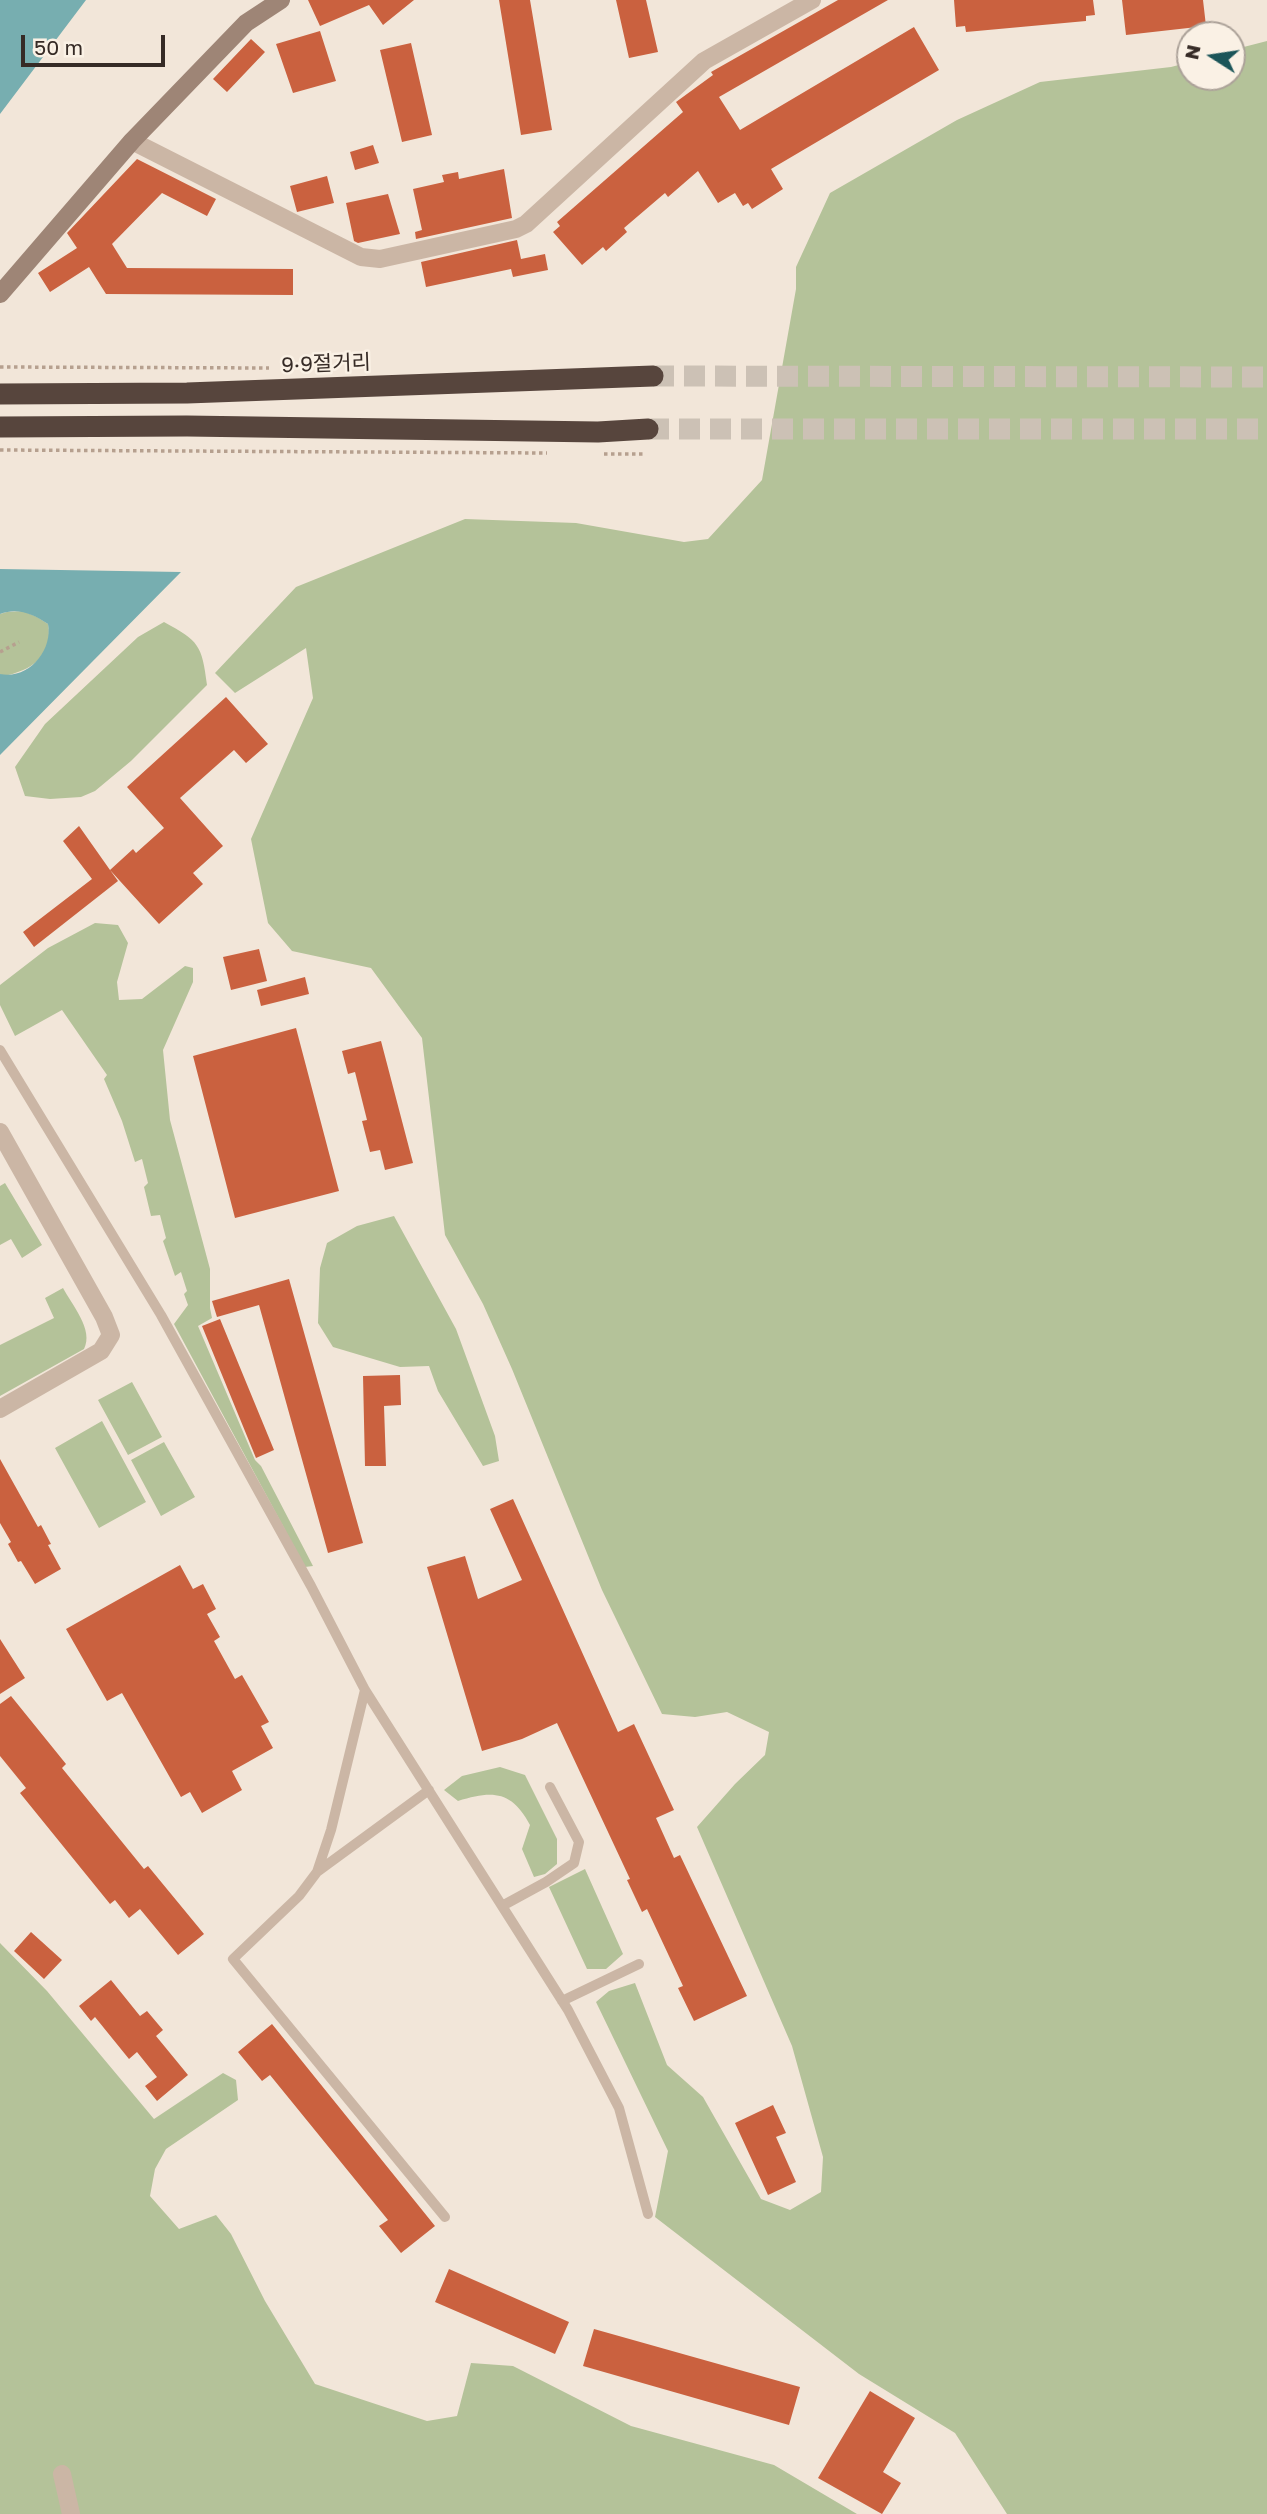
<!DOCTYPE html>
<html>
<head>
<meta charset="utf-8">
<style>
  body { margin:0 }
  #map { position:relative; width:1267px; height:2514px; overflow:hidden; background:#f2e6d9; font-family:"Golos Text",sans-serif }
  canvas { display:block }
  .north { position:absolute; left:1176px; top:21px; width:70px; height:70px; box-sizing:border-box; background:#faf1e5; border:2px solid #aca299; border-radius:50%; rotate:282deg; font-size:19px; font-weight:700; line-height:28px; text-align:center; color:#362b26 }
  .north::after { content:''; display:block; margin:auto; width:24px; height:32px; background:#1b5559; clip-path:polygon(50% 0,100% 100%,50% 72%,0 100%) }
  .scale { position:absolute; left:21px; top:35px; width:144px; height:32px; box-sizing:border-box; border:4px solid #362b26; border-top:0; padding-left:9px; font-size:21px; line-height:24px; white-space:nowrap; color:#362b26; -webkit-text-stroke:5px #faf1e5; paint-order:stroke }
</style>
</head>
<body>
<div id="map">
<canvas width="1267" height="2514"></canvas>
<div class="north">N</div>
<div class="scale">50 m</div>
</div>
<script>
const context = document.querySelector('canvas').getContext('2d');
context.lineJoin = 'round';
function fillPath(path, color) { context.fillStyle = color; context.fill(path, 'evenodd'); }
function strokePath(path, color, width, dash) { context.strokeStyle = color; context.lineWidth = width; context.lineCap = dash ? 'butt' : 'round'; context.setLineDash(dash || []); context.stroke(path); }
function drawText(font, color, halo, rows, align = 'center') {
  context.font = font + ' "Golos Text","Noto Sans KR",sans-serif'; context.lineWidth = 5; context.setLineDash([]); context.textBaseline = 'middle'; context.strokeStyle = halo; context.fillStyle = color; for (const [text, x, y, turn = 0] of rows) {
    context.save(); context.translate(x, y); context.rotate((+turn || 0) * Math.PI / 180); context.textAlign = isNaN(turn) ? turn : align; if (halo) context.strokeText(text, 0, 0); context.fillText(text, 0, 0); context.restore();
  }
}
fillPath(new Path2D(`
  M1267,41v2473h-260l-52,-81 -96,-59 -204,-157 13,-66 -72,-149 13,-11 26,-8 32,82 36,32 58,102 29,11 31,-18 2,-35 -31,-111 -95,-219 38,-43 30,-29 4,-23 -42,-20 -32,5 -33,-3 -60,-124 -90,-221 -29,-65 -38,-69 -23,-197 -51,-70 -79,-17 -24,-28 -17,-84 62,-141 -7,-50 -71,45 -20,-20 81,-86 169,-68 111,4 108,19 24,-3 54,-59 34,-191v-22l34,-74 127,-73 83,-38 131,-15 19,-5v15h42v-27z
  M23,611l14,6 11,7c6,32 -17,47 -45,52l-3,-2v-60l7,-2z
  M164,622c35,19 38,23 43,63l-76,76 -36,30 -14,6 -31,2 -25,-3 -10,-29 30,-43 93,-87z
  M95,923l23,2 10,18 -11,39 2,18 23,-1 43,-33 8,2v14l-30,68 7,70 40,149v39l2,10 -14,8 57,134 6,6 52,100 -8,1 -131,-243 14,-19 -4,-11 3,-3 -6,-19 -6,4 -12,-35 3,-3 -6,-23 -9,1 -7,-29 4,-4 -6,-24 -7,3 -13,-41 -18,-42 3,-4 -45,-65 -47,26 -15,-31v-20l48,-37z
  M5,1183l37,62 -20,13 -11,-19 -11,6v-59z
  M394,1216l62,113 39,107 4,25 -16,5 -45,-75 -9,-25 -29,1 -67,-20 -15,-24 2,-55 7,-25 30,-17z
  M63,1288c9,17 31,42 21,61l-84,47v-51l54,-27 -9,-20z
  M132,1382l30,55 -34,18 -30,-55z
  M102,1421l44,81 -47,26 -44,-80z
  M164,1442l31,55 -34,19 -30,-56z
  M500,1767l25,8 32,64v25l-12,10 -11,3 -12,-28 8,-24c-18,-34 -37,-35 -72,-24l-14,-11 18,-14z
  M585,1869l38,85 -17,15h-19l-38,-82z
  M0,1943l47,48 107,128 69,-46 13,7 2,20 -72,49 -11,20 -5,27 29,33 37,-14 15,19 34,67 50,83 112,37 30,-5 14,-53 42,3 118,60 143,39 83,49h-857z`), '#b4c299');
fillPath(new Path2D(`
  M0,0h86l-86,114z
  M0,569l181,3 -181,183v-81c28,6 53,-23 48,-50 -15,-10 -30,-17 -48,-10z`), '#77aeb0');
fillPath(new Path2D(`
  M308,0h106l-31,25 -14,-20 -49,21z
  M499,0h31l22,130 -31,5z
  M616,0h30l12,52 -29,6z
  M838,0h50l-169,97 21,33 174,-103 25,43 -168,99 12,20 -31,20 -4,-6 -5,3 -8,-13 -17,10 -20,-32 -30,26 -3,-4 -41,35 3,4 -21,19 -3,-4 -21,18 -29,-33 7,-6 -3,-4 126,-110 -7,-10 37,-27 -2,-3z
  M954,0h139l2,15 -9,1v5l-120,11 -1,-6 -9,1z
  M1122,0h81l3,26 -80,9z
  M320,31l16,50 -43,12 -17,-49z
  M251,39l14,13 -38,40 -14,-13z
  M411,43l21,92 -30,7 -22,-92z
  M373,145l6,18 -24,7 -5,-18z
  M137,159l79,40 -9,17 -45,-23 -50,51 15,24 166,1v26l-187,-1 -17,-27 -39,25 -12,-19 39,-25 -10,-15z
  M504,169l8,49 -96,21 -1,-7 7,-2 -9,-41 31,-7 -2,-7 16,-3 1,7z
  M327,176l7,27 -37,9 -7,-26z
  M388,194l12,40 -42,9 -4,-2 -8,-38z
  M517,240l4,19 24,-5 3,16 -35,7 -2,-8 -85,18 -5,-25z
  M226,697l42,47 -22,19 -12,-13 -54,48 43,48 -30,27 10,11 -44,40 -49,-54 8,11 -84,66 -11,-15 69,-53 -29,-38 16,-15 31,44 23,-21 3,4 28,-25 -37,-41z
  M259,949l8,32 -36,9 -8,-33z
  M305,977l4,17 -48,12 -4,-16z
  M296,1028l43,163 -104,27 -42,-162z
  M381,1041l32,122 -28,7 -5,-20 -10,2 -8,-31 5,-1 -12,-48 -7,2 -6,-23z
  M289,1279l74,264 -35,10 -69,-248 -42,12 -5,-16z
  M220,1319l54,131 -18,8 -54,-132z
  M400,1375l1,30 -17,1 2,60h-21l-2,-90z
  M0,1459l38,68 3,-2 10,19 -3,1 13,24 -26,15 -14,-23 -3,1 -10,-18 3,-2 -11,-19z
  M513,1499l105,233 16,-8 40,86 -18,8 18,40 6,-3 67,141 -53,25 -16,-33 5,-2 -36,-77 -5,3 -15,-32 3,-1 -73,-156 -35,16 -40,12 -55,-184 38,-11 13,43 44,-19 -32,-71z
  M180,1565l13,24 10,-5 13,25 -9,5 13,23 -6,4 21,38 7,-4 27,47 -8,4 12,22 -41,23 10,19 -40,23 -12,-21 -9,5 -59,-104 -15,8 -41,-72z
  M0,1639l25,39 -25,16z
  M11,1696l55,68 -4,4 82,101 4,-3 56,68 -26,21 -38,-46 -11,9 -14,-18 -5,4 -90,-111 6,-5 -26,-32v-52z
  M31,1932l31,28 -18,19 -30,-28z
  M111,1980l29,36 7,-5 16,19 -7,6 32,39 -31,26 -12,-15 12,-9 -20,-25 -8,7 -34,-42 -4,4 -12,-15z
  M272,2024l163,202 -34,27 -22,-27 9,-6 -118,-145 -8,6 -24,-29z
  M773,2105l13,28 -10,4 20,45 -28,13 -33,-72z
  M449,2269l120,53 -14,32 -120,-52z
  M594,2329l206,58 -11,38 -206,-59z
  M870,2391l45,27 -32,54 18,11 -19,31 -64,-36z`), '#ca613f');
strokePath(new Path2D(`
  M653,376l614,1
  M648,429h619`), '#ccc1b5', 21, [21, 10]);
strokePath(new Path2D(`
  M0,367l269,1
  M0,450l547,3
  M604,454h40
  M0,652l19,-10`), '#b6a08f', 3.5, [3.5, 3.5]);
strokePath(new Path2D(`
  M0,1050l161,265 150,271 54,104 203,320 51,98 29,106
  M365,1690l-34,140 -14,42 -18,24 -66,63 212,258
  M317,1872l112,-82
  M502,1906l44,-24 28,-19 5,-21 -29,-55
  M562,2001l77,-37`), '#cbb6a5', 10);
strokePath(new Path2D(`
  M132,141l229,116 19,2 136,-30 10,-5 178,-163 108,-61
  M0,1132l104,185 7,18 -10,16 -101,58
  M62,2474l9,40`), '#cbb6a5', 18);
strokePath(new Path2D(`
  M0,294l132,-153 114,-118 35,-23`), '#9e8576', 18);
strokePath(new Path2D(`
  M0,394l187,-1 466,-17
  M0,427l187,-1 411,6 50,-3`), '#57453d', 21);
drawText('21px', '#362b26', '#faf1e5', [
  ["9·9절거리",326,364,-2]
]);
</script>
</body>
</html>
